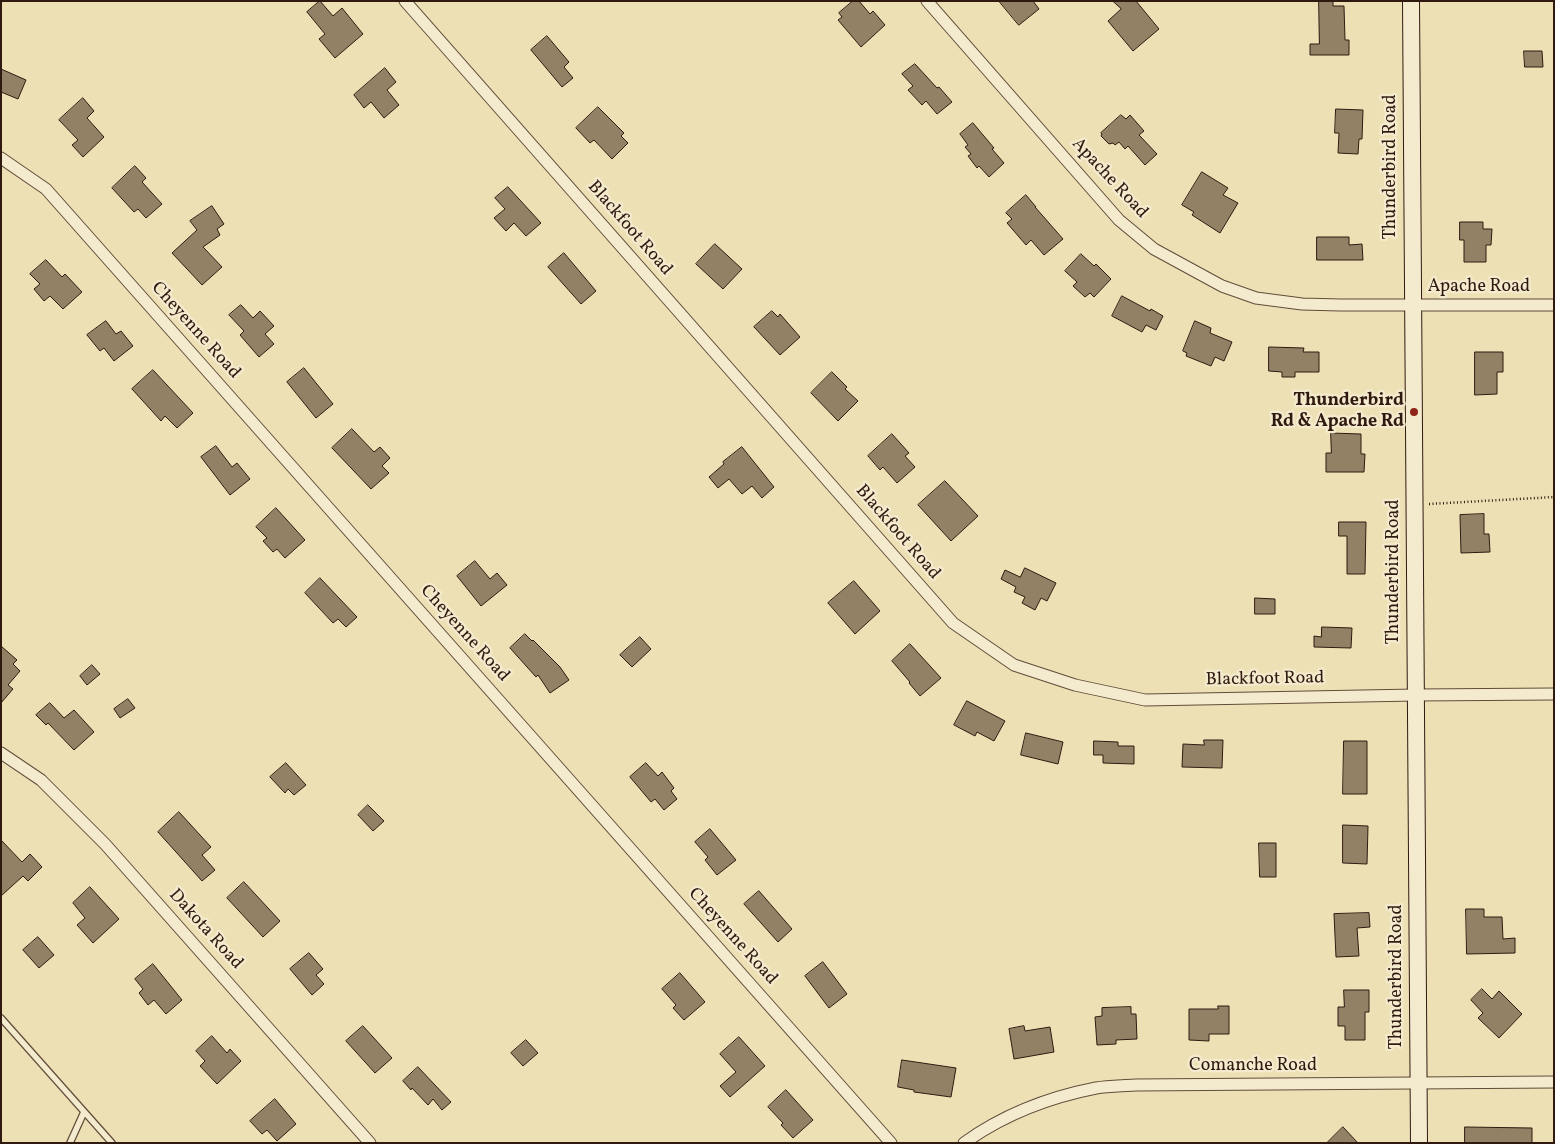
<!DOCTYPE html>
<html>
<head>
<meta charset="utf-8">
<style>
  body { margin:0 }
  #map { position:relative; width:1555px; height:1144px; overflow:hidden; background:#eee0b5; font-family:Vollkorn,serif }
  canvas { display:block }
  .frame { position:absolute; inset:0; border:2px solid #301a10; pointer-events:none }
</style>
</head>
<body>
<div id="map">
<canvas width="1555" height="1144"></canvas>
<div class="frame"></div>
</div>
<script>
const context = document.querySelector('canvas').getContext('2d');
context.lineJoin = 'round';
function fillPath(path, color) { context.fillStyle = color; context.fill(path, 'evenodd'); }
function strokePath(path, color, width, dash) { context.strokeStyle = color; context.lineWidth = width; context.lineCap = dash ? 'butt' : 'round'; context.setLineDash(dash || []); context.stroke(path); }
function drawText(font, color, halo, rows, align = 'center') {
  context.font = font + ' Vollkorn,serif'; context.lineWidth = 4.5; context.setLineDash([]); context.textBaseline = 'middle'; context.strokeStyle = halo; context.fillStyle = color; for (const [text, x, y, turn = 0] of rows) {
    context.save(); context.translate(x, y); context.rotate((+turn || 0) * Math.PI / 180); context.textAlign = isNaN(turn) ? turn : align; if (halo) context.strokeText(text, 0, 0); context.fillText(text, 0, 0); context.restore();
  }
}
const building = new Path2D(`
  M320,1l13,15 9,-8 21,26 -28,24 -16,-19 6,-5 -18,-22z
  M853,1h6l11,13 3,-3 12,14 -24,22 -23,-27 4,-3 -3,-4z
  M999,1h34l6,8 -20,16z
  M1113,1h23l23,28 -26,22 -25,-30 13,-12z
  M1319,1h14v5h11l1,34h4v15h-39v-11h9z
  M547,36l22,26 -5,5 9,11 -11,9 -31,-37z
  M1524,51h18l1,16h-18z
  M915,64l22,24 2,-1 13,15 -15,12 -11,-13 -4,4 -14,-15 5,-4 -11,-12z
  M385,68l11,14 -9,8 12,15 -15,13 -13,-16 -7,6 -10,-13z
  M1,69l25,11 -8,19 -17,-7z
  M83,98l11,13 -7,7 17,19 -21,20 -11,-12 6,-5 -19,-20z
  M598,107l26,26 -3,3 7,7 -16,16 -18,-19 -4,3 -14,-15z
  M1336,109l27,1 -1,29h-3l-1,15 -20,-1 1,-20h-4z
  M1121,115l5,4 4,-4 14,16 -5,4 18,19 -12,11 -17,-19 -3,3 -6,-7 -4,3 -2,-2 -4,1 -8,-8 1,-2 -1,-1z
  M973,123l21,25 -2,1 12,14 -15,14 -10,-11 -2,2 -9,-12 3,-2 -6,-7 3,-2 -8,-11z
  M135,166l11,12 -4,4 20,22 -16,14 -8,-9 -4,3 -22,-24z
  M1202,172l26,16 -5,7 15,8 -18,30 -28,-18 2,-3 -12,-7z
  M508,187l33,36 -15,13 -12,-13 -8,8 -12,-13 11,-9 -10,-11z
  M1026,195l10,12h-1l28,32 -19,16 -13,-15 -5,5 -19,-22 5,-4 -6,-6z
  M212,206l12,18 -7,5 3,6 -17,12 19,20 -20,18 -30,-32 25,-23 -7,-9z
  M1460,222h23v7h9l-1,16h-5v17h-22v-22h-4z
  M1317,237h32v8l13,-1 1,16h-46z
  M715,244l27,25 -19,20 -27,-25z
  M564,253l32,38 -15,13 -33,-37z
  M1081,254l13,12 2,-2 15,15 -17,18 -4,-4 -5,4 -12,-11 4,-4 -12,-11z
  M46,260l16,17 3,-3 17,18 -19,17 -13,-13 -6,5 -10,-12 6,-5 -10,-10z
  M1122,296l28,15 1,-2 12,7 -7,14 -10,-5 -4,7 -30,-16z
  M241,305l12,13 7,-7 14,15 -9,8 9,10 -15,13 -19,-22 4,-4 -15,-16z
  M772,311l6,6 2,-3 20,23 -20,18 -26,-28z
  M106,321l10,13 5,-3 12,15 -19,15 -10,-13 -4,3 -13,-16z
  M1195,321l16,7 -1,5 22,9 -8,19 -9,-4 -4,9 -25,-10 1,-3 -4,-2z
  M1269,347l35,1 -1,4h16v20h-24v5h-13v-5l-13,-1z
  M1475,352h28v20h-6v22l-22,1z
  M304,368l29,36 -17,14 -29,-36z
  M153,370l40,43 -16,15 -12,-12 -4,5 -29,-32z
  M832,372l15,15 -2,2 13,12 -20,20 -27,-28z
  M352,429l22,23 6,-5 10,11 -8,8 7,7 -18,16 -39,-41z
  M1331,433l30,1v20h4l-1,18h-38v-19h5z
  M892,434l17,19 -4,3 10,11 -18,16 -14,-16 -3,3 -12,-14z
  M216,446l16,21 5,-4 13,16 -20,16 -29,-38z
  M742,447l32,40 -12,11 -10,-12 -10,8 -13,-15 -11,9 -9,-11 15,-13 -1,-2z
  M945,481l33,35 -27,25 -33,-36z
  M276,508l29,32 -20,18 -8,-9 -4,3 -10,-11 4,-3 -11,-11z
  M1484,514v20h5l1,18 -29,1 -1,-38z
  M1339,522h27l-1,52h-18v-38h-8z
  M475,561l15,18 7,-6 10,12 -26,21 -24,-30z
  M1025,568l31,15 -9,18 -6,-3 -6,12 -13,-7 3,-6 -11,-5 2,-5 -15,-8 4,-9 15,7z
  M320,578l37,39 -11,10 -8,-8 -5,4 -28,-30z
  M854,581l26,30 -25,23 -27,-31z
  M1255,598l20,1v15h-20z
  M1322,627l30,1 -1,20 -37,-1v-11l7,1z
  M525,634l7,7 1,-1 27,27 9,13 -19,13 -12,-18 -2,2 -26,-29z
  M640,637l11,12 -19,18 -12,-12z
  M910,644l31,34 -21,18 -11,-13 1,-1 -18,-21z
  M1,646l16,14 -4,4 7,7 -12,14 5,4 -12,14z
  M92,665l8,9 -13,11 -7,-9z
  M128,699l7,9 -15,10 -6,-9z
  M967,701l38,20 -11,20 -17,-9 -2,4 -21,-11z
  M50,703l14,15 10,-8 20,22 -20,18 -26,-27 -2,2 -10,-10z
  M1026,733l37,9 -5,22 -37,-9z
  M1204,740h19l-1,28 -40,-1 1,-23 21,1z
  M1094,741l24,1v4h16v18l-31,-1v-8h-9z
  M1344,741h23v53h-24z
  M286,763l20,22 -12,10 -6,-6 -3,4 -15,-16z
  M646,763l12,13 4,-4 12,16 -3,3 6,8 -13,11 -9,-11 -4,3 -21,-25z
  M368,805l16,16 -11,10 -15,-16z
  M179,812l32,35 -9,8 13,15 -13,11 -44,-49z
  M1343,825l25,1 -1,38 -24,-1z
  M710,829l26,31 -19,15 -12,-15 3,-3 -13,-15z
  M1,840l21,22 8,-8 12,13 -14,14 -5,-5 -22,20z
  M1259,843h17v34h-16z
  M244,882l36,39 -17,16 -36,-39z
  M90,887l29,32 -26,24 -16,-18 8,-7 -12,-15z
  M759,891l33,38 -14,13 -34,-38z
  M1466,909h18v8h18l1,22 12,-1v15l-48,1z
  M1369,913l1,14 -13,1 2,28 -23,1 -2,-43z
  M38,937l16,18 -15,13 -16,-18z
  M309,953l14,16 -7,6 8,9 -12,11 -22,-26z
  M823,962l24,32 -18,14 -24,-32z
  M153,964l29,36 -16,14 -12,-14 -6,5 -9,-12 4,-4 -8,-10z
  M680,973l25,29 -21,18 -11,-12 3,-3 -14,-16z
  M1482,989l10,10 7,-8 23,23 -23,24 -21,-20 5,-5 -12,-13z
  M1344,990h25v22h-4v28h-20v-14h-7v-19h6z
  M1218,1006h11v28h-20v7l-20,-1v-31h29z
  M1131,1007v7h5l1,25 -21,1v4l-19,1 -2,-28 7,-1v-8z
  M363,1026l29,32 -17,15 -29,-32z
  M1024,1026l1,5 25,-4 4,25 -40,7 -5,-30z
  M212,1036l15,17 3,-4 11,12 -24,23 -17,-18 5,-5 -9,-10z
  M739,1037l26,29 -35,31 -10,-11 16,-14 -16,-18z
  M526,1040l12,13 -15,13 -12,-13z
  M902,1060l54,8 -5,29 -37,-5v-2l-16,-3z
  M418,1067l33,35 -9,8 -9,-11 -5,6 -16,-17 -1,2 -8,-9z
  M786,1090l27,30 -20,18 -12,-13 2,-2 -15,-16z
  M275,1099l21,25 -19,17 -10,-11 -5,4 -12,-13z
  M1343,1127l15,16h-31z
  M1465,1127l67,1v15h-67z`);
fillPath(building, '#938166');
strokePath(building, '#301a10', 1);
const service = new Path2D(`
  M1,1018l111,125
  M70,1143l14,-31`);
const minor = new Path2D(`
  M405,1l548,622 61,42 61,20 70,15 271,-5 138,-1
  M927,1l192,219 35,29 68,37 34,12 46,6 38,1h214
  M1,158l45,31 845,954
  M1,753l40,27 64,64 265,299
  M964,1143c39,-28 86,-46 132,-55 13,-2 26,-2 39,-3l419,-3`);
const secondary = new Path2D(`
  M1411,1l8,1142`);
strokePath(service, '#604c39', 8);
strokePath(minor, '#604c39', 13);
strokePath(secondary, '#301a10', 18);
strokePath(new Path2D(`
  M1429,504l125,-7`), '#301a10', 2.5, [1, 2.5]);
strokePath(service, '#f4ebcf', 5.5);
strokePath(minor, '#f4ebcf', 11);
strokePath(secondary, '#f4ebcf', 16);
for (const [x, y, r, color] of [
  [1414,412,5,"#8f2418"]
]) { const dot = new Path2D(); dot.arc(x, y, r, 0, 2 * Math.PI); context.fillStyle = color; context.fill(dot); strokePath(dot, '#f4ebcf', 2); }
drawText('18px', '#301a10', '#f4ebcf', [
  ["Thunderbird Road",1392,167,-90],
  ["Apache Road",1109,179,47],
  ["Blackfoot Road",629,229,49],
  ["Apache Road",1479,288],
  ["Cheyenne Road",195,331,48],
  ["Blackfoot Road",897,533,49],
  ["Thunderbird Road",1395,572,-90],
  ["Cheyenne Road",464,634,48],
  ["Blackfoot Road",1265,680,-1],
  ["Dakota Road",205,930,48],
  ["Cheyenne Road",732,937,48],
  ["Thunderbird Road",1398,977,-90],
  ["Comanche Road",1253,1067]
]);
drawText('bold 18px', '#301a10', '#f4ebcf', [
  ["Thunderbird",1404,402],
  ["Rd & Apache Rd",1404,423]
], 'right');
</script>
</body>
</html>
